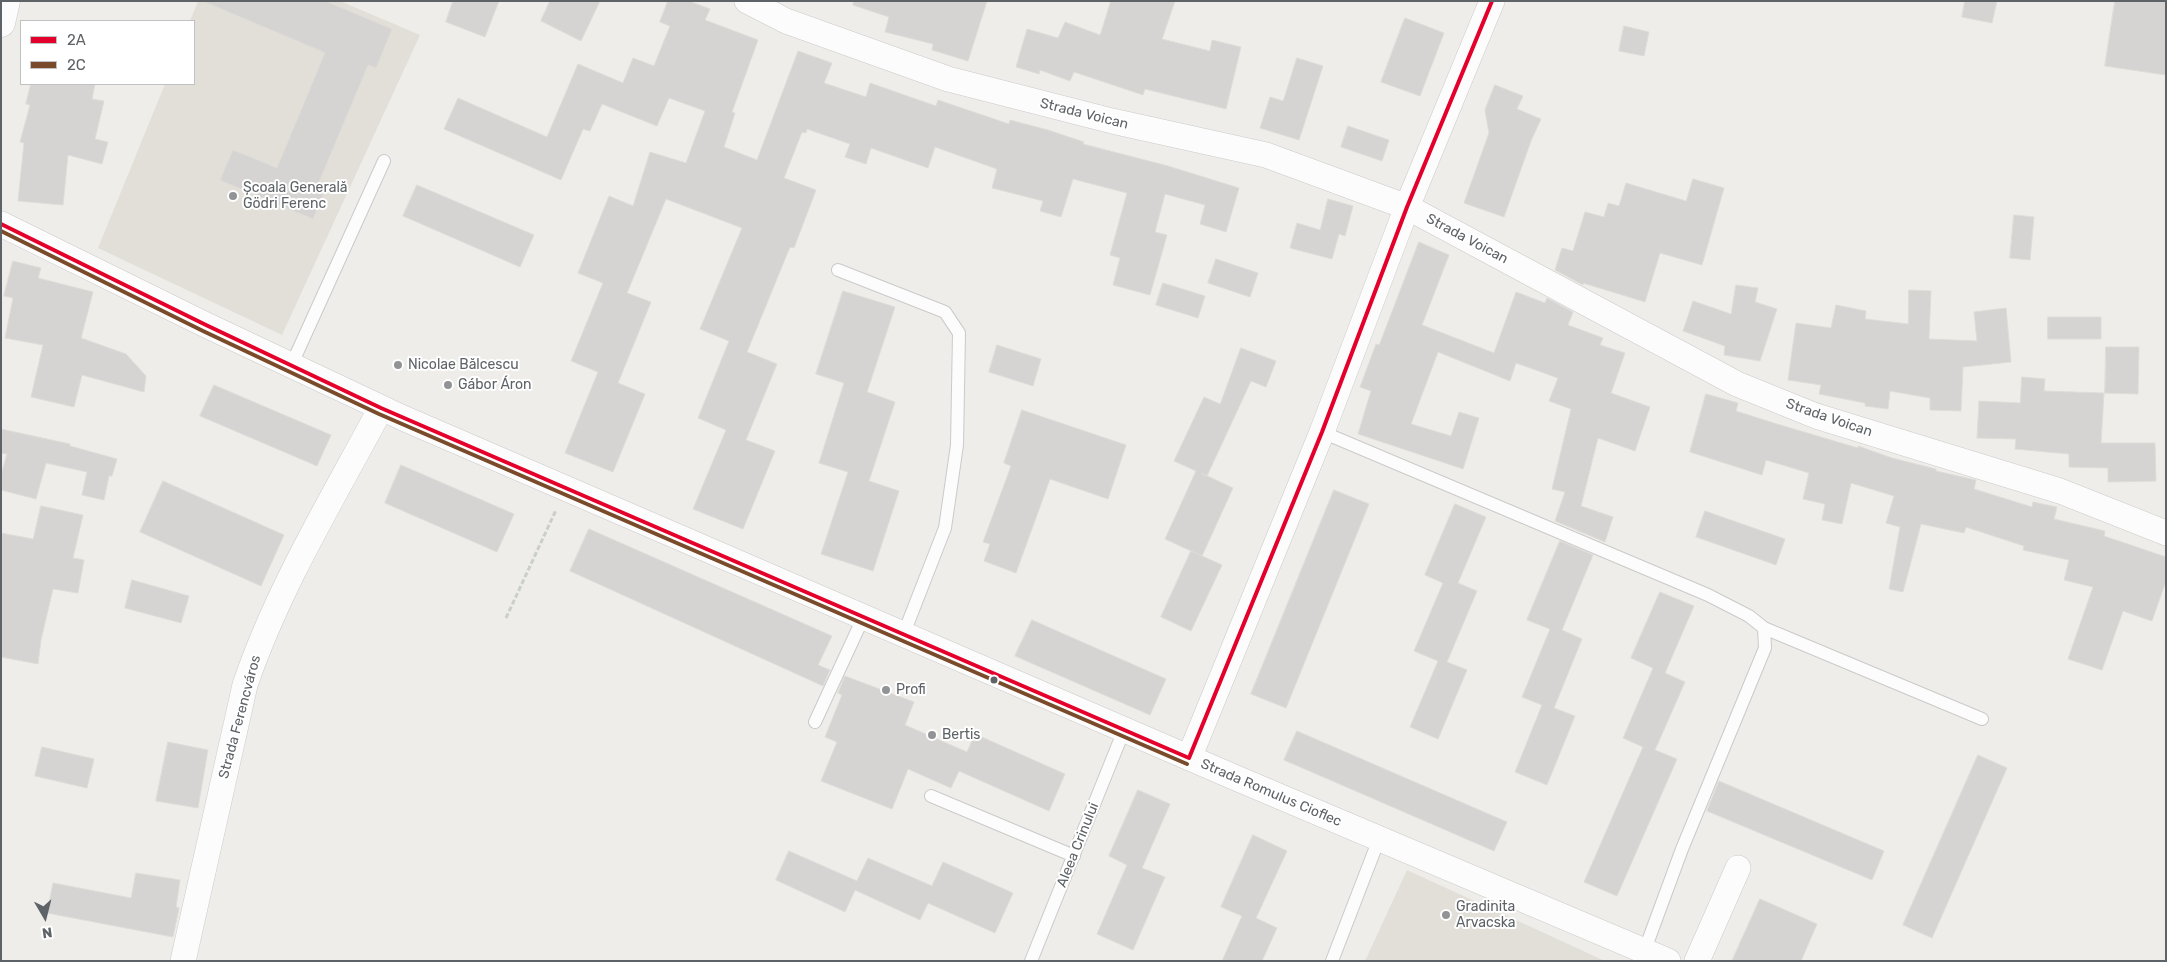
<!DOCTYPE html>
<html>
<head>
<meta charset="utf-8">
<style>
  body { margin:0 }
  #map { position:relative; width:2167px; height:962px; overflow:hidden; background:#efede9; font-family:Rubik,sans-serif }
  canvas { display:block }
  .frame { position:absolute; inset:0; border:2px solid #5e6367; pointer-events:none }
  .legend { position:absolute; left:20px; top:20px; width:175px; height:65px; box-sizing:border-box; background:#fff; border:1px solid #bfc1c2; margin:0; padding:6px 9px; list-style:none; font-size:15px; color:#5e6367 }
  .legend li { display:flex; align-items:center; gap:10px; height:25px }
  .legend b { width:25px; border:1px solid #bfc1c2 }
  .north { position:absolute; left:20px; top:892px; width:50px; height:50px; -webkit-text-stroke:4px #fff; paint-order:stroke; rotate:172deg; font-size:14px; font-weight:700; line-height:20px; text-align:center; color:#5e6367 }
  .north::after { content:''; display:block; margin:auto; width:18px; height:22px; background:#5e6367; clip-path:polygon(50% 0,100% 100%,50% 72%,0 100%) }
</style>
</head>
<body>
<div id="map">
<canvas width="2167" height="962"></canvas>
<div class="frame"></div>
<ul class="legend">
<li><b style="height:6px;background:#e4002b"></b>2A</li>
<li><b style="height:6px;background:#7a4b2a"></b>2C</li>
</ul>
<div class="north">N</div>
</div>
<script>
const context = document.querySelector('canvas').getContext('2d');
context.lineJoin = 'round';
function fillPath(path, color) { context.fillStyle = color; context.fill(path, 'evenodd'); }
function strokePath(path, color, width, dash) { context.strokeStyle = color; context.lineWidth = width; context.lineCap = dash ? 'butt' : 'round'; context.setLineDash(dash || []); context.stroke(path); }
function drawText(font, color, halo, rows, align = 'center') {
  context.font = font + ' Rubik,sans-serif'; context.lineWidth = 4; context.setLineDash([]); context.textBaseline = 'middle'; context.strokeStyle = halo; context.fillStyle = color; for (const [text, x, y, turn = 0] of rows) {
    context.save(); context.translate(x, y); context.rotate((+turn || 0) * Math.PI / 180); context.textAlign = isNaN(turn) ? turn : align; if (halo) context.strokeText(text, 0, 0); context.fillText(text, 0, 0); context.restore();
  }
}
fillPath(new Path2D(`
  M198,1h142l80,34 -138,300 -184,-87 67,-164h29v-63h-4z
  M1407,870l198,91h-240z`), '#e2dfd9');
const building = new Path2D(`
  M203,1h122l67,28 -16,39 -8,-3 -52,124 8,3 -11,27 -93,-39 13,-30 44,18 48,-115z
  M453,1h46l-14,36 -39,-15z
  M550,1h50l-19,40 -40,-20z
  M668,1h21l21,8 -5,11 53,20 -26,72 3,1 -11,34 33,13 41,-109 34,12 -8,20 42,14 4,-14 66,23 2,-6 71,24 1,-4 38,10 36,12 -1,2 85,22 71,22 -13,44 -26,-8 5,-19 -40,-11 -10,38 12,3 -17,60 -37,-10 7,-27 -10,-3 17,-62 -54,-14 -12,38 -21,-6 3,-10 -51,-13 5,-19 -62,-22 -7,21 -57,-20 -5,16 -21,-7 5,-13 -43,-15 -1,4 -4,-1 -18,46 32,12 -22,58 -4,-1 -43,105 30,12 -31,76 29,11 -32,78 -50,-20 33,-79 -28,-12 31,-77 -29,-12 42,-101 -76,-29 -39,94 24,9 -33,81 27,11 -32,78 -48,-19 33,-81 -27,-11 32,-78 -25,-10 31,-77 24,10 17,-54 36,11 19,-52 -36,-13 -12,28 -55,-22 -12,27 -7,-2 -22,51 -117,-51 14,-31 89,39 31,-73 45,19 10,-25 21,8 16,-40 -10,-4z
  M854,1h133l-19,60 -36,-11 1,-6 -48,-12 4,-15 -36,-12z
  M1111,1h64l-13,38 48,12 2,-11 29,7 -15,62 -81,-20 -2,6 -69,-23 -4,9 -30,-11 -1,4 -23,-7 11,-38 31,9 7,-16 35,13z
  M1965,1h32l-5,22 -30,-6z
  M2115,1h51v74l-61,-9z
  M1405,18l39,15 -24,63 -39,-14z
  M1624,26l25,6 -5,24 -25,-5z
  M1297,58l26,8 -24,74 -39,-12 10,-31 13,4z
  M31,84h64l-3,15 12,2 -9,38 13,3 -6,22 -34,-9 -5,50 -45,-4 6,-58 -4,-1 10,-37 -4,-1z
  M1495,85l28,11 -6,13 24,10 -10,22 -27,76 -40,-14 25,-70 -4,-23z
  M1348,126l41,14 -7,21 -41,-14z
  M1693,179l31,9 -22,77 -42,-12 -15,49 -62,-19v2l-28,-15 7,-22 11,3 12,-39 19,5 4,-14 11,3 7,-23 60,18z
  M417,185l117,50 -14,32 -117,-51z
  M1328,199l25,7 -8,30 -6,-2 -7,25 -42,-11 7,-25 23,7z
  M2014,215l20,2 -4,43 -20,-2z
  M1419,242l30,13 -27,70 72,28 22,-61 29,11 2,-5 26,14 -5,13 35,13 -3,7 25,8 -14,40 39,14 -15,44 -37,-13 -17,68 32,11 -8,25 -50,-21 10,-29 -13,-3 19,-80 -22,-8 9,-23 -42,-15 -6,18 -72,-29 -27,72 40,12 8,-24 20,6 -16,51 -105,-35 13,-43 -11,-4 16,-43 3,1z
  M1216,259l42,14 -8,24 -42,-14z
  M13,261l28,7 -3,10 55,14 -12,46 45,16 20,22 -2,16 -62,-17 -8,32 -43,-10 12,-52 -38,-7 8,-40 -9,-2z
  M1163,283l42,13 -7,22 -42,-13z
  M1736,285l22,3 -3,14 22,7 -17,52 -36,-6 1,-9 -42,-15 10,-30 38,13z
  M1909,290l22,1 -2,48 48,2 -3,-29 32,-4 5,54 -48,5 -2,44 -31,-1v-12l-40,-7 -2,18 -23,-3v-3l-46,-9 2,-9 -33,-5 8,-57 35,5 5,-23 30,6 -1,8 43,5z
  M843,291l52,16 -28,85 28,10 -26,79 30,10 -26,80 -52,-17 27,-82 -29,-9 25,-80 -28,-9z
  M2048,317h53v22h-53z
  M997,345l44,14 -8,27 -44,-14z
  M2106,347h33l-1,47 -33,-1z
  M1241,348l35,13 -10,26 -15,-6 -44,95 -6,-3 32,15 -31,68 -37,-17 31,-68 -22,-10 30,-64 16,7z
  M2022,377l23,2 -1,12 60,2 -3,50h54l1,38 -48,1v-14l-39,-1v-13l-54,-5 1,-10 -39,-1 2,-37 41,2z
  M214,385l117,50 -14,31 -117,-50z
  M1706,394l32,9 -2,8 41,13 81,24v-2l34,12 44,11v2l40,9 -2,9 58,18 1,-5 24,5 -3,12 51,12 -1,5 62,21v24l-14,40 -29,-10 -21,59 -34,-11 25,-72 -29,-7 5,-20 -46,-10 1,-4 -58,-19 -2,6 -43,-9 -18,68 -14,-3 11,-62 -14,-4 8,-27 -43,-13 -9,41 -20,-4 3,-16 -22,-5 6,-26 -43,-13 -4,15 -72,-23z
  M1022,410l104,35 -18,54 -58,-20 -34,94 -32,-12 6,-17 -7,-2 28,-76 -7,-3z
  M1,429l69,15v2l47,13 -5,17h-3l-5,24 -22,-5 5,-23 -41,-9 -10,36 -35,-9v-15l6,-21 -6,-1z
  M401,465l113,49 -17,38 -112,-49z
  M163,481l121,54 -23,51 -121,-54z
  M1334,490l35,14 -83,204 -35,-14z
  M1455,504l31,13 -28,66 19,8 -30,71 20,8 -29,69 -28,-12 28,-66 -24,-10 29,-68 -18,-8z
  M41,506l42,9 -10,43 11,2 -6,33 -25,-4 -12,51 -3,24 -37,-7v-124l32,6z
  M1705,511l80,28 -9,26 -80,-28z
  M589,529l243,107 -14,29 12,5 -7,16 -253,-115z
  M1560,541l33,14 -31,75 20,9 -28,69 21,8 -28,69 -32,-13 27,-67 -20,-8 28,-68 -23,-9z
  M1191,551l31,14 -31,66 -30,-14z
  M132,580l57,16 -8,27 -56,-15z
  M1660,592l34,14 -29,67 20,9 -30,68 22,9 -60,137 -33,-14 59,-135 -20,-9 30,-70 -22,-10z
  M1032,620l134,59 -16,36 -135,-59z
  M845,676l69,26 -9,23 62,27 8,-18 90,40 -16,37 -90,-40 -8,17 -43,-19 -16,40 -71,-28 16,-39 -12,-5 17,-42 -4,-2z
  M1297,731l210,91 -13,29 -210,-91z
  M168,742l40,8 -10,58 -42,-7z
  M42,747l52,12 -7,29 -52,-12z
  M1978,755l29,13 -75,170 -29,-13z
  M1719,781l165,70 -12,29 -165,-69z
  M1138,790l32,14 -28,64 23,9 -32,73 -36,-16 30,-69 -18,-9z
  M1253,835l34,16 -31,67 21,10 -15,33h-40l20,-45 -21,-9z
  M789,851l68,30 11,-23 64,28 11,-24 70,31 -18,40 -67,-30 -8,17 -65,-30 -10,22 -69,-32z
  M136,873l44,7 -4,27 3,1 -6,29 -126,-24 6,-30 78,15z
  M1760,899l57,25 -16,37h-69z`);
fillPath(building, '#d5d4d2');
strokePath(building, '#dedcd8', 1);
const lane = new Path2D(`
  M838,270l107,42 14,21 -2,112 -12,83 -41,105
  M291,366l93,-205
  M1322,432l386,163 41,21 15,12 1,20 -83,201 -38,103
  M1764,628l218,91
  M815,722l49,-106
  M931,796l143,60
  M1031,961l93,-231
  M1332,961l47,-122`);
const street = new Path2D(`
  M747,1l39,20 162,58 164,42 154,34 141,52 330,177 79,32 244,75 106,42
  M1,224l205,101 197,93 833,360 432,183
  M1189,758l133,-326 85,-225 85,-206
  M183,961l62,-276c33,-97 88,-187 136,-277
  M1697,961l41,-93`);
const secondary = new Path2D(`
  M1,23l5,-22`);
strokePath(lane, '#cacaca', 14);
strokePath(street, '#cacaca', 26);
strokePath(secondary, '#cbcbcb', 29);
strokePath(new Path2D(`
  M506,618l50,-108`), '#cacfcb', 3, [5, 2.5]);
strokePath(lane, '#fdfcfc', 12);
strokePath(street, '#fdfcfc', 25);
strokePath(secondary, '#fdfcfc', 28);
strokePath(new Path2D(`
  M1,224l205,101 175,83 808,350 133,-326 85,-225 85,-206`), '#e4002b', 4);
strokePath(new Path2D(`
  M1,231l202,100 176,83 808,350`), '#7a4b2a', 4);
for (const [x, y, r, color] of [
  [233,196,5,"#919394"],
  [398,365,5,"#919394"],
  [448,385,5,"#919394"],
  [994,680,4.5,"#5e6367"],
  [886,690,5,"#919394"],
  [932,735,5,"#919394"],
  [1446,915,5,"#919394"]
]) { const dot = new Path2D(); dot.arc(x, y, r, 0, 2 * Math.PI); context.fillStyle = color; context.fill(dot); strokePath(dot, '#fff', 2); }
drawText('14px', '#5e6367', '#fff', [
  ["Strada Voican",1084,114,14],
  ["Strada Voican",1467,239,28],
  ["Strada Voican",1829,418,19],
  ["Strada Ferencváros",240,717,-75],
  ["Strada Romulus Cioflec",1271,793,23],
  ["Aleea Crinului",1078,845,-68]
]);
drawText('14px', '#5e6367', '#fff', [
  ["Școala Generală",243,188],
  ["Gödri Ferenc",243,204],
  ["Nicolae Bălcescu",408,365],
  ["Gábor Áron",458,385],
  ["Profi",896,690],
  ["Bertis",942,735],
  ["Gradinita",1456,907],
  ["Arvacska",1456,923]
], 'left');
</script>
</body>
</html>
